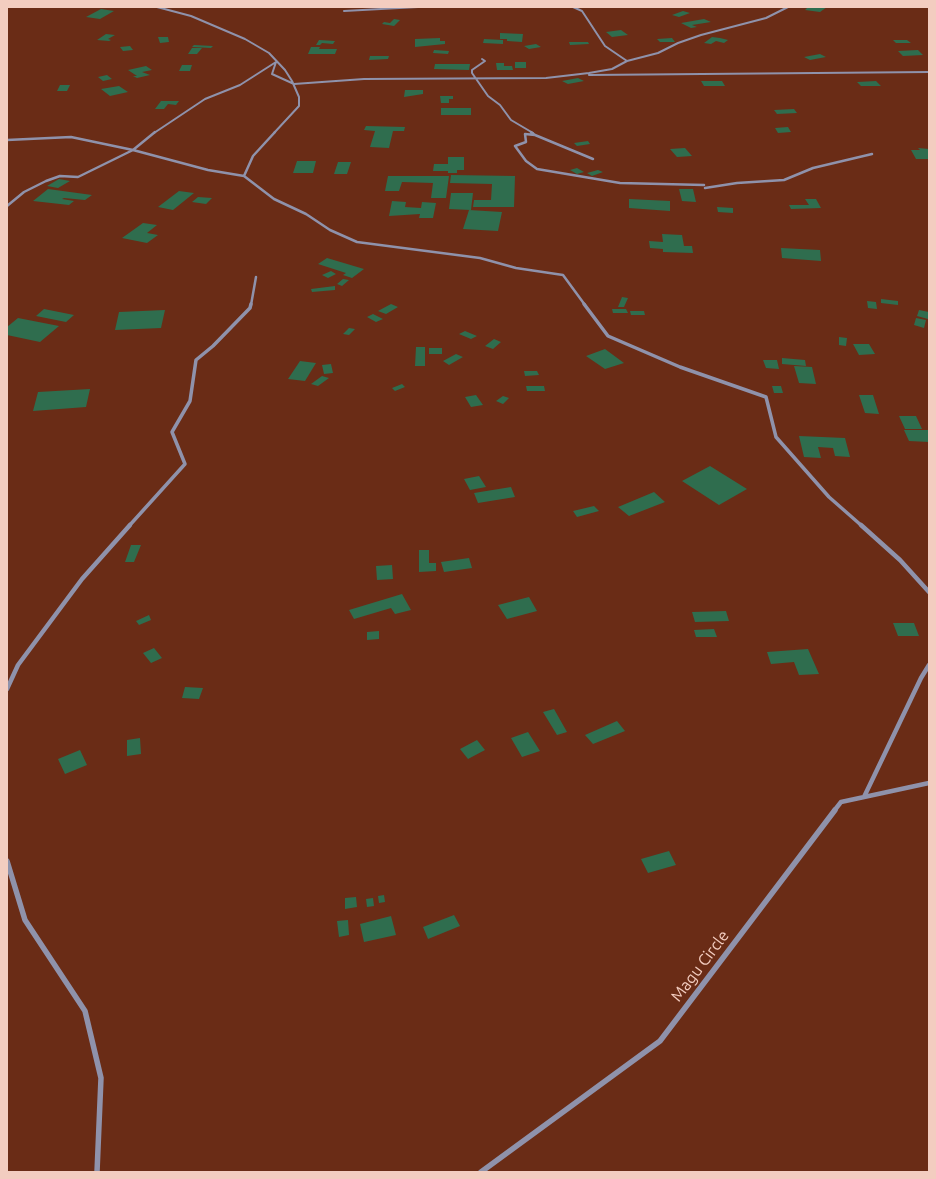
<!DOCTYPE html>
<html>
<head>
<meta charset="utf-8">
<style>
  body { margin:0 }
  #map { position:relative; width:936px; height:1179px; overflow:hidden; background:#6a2c16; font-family:Ubuntu,sans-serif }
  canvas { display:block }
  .frame { position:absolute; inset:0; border:8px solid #f3cdc0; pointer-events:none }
</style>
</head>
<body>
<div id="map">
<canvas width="936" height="1179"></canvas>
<div class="frame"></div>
</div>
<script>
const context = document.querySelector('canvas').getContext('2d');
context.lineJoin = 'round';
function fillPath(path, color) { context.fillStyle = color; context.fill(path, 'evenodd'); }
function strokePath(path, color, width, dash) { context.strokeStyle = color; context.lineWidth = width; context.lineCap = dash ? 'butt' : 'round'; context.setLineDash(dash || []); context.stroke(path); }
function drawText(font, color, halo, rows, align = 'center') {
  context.font = font + ' Ubuntu,sans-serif'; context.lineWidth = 4; context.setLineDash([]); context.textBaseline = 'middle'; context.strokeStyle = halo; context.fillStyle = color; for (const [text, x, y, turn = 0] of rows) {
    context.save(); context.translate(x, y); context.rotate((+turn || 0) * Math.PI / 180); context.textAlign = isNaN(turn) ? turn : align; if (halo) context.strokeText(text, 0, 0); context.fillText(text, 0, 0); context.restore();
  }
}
fillPath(new Path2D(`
  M808,7h19l-7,5 -15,-2z
  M101,9l13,2 -14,8 -14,-2z
  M683,11l7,2 -11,4 -7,-2z
  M394,19l6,1 -6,6 -12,-2 2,-2 6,1z
  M704,19l7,3 -19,3 5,2 -6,1 -10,-5z
  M621,30l7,5 -16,2 -6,-5z
  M500,33l23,1 -1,8 -15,-1v-2h-7z
  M106,34l9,1 -7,4 3,1 -2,1 -12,-1z
  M158,37h10l1,5 -9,1z
  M712,37l8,1 8,2 -4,3 -8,-2 -5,3 -7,-1z
  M440,38v3h5v3l-30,3v-8z
  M672,38l3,4h-15l-3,-3z
  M484,39l19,1v4l-20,-1z
  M319,40l16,1 -2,3 -11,-1 -2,2h-4z
  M893,40h14l4,3h-15z
  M569,42h19l1,2 -19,1z
  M536,44l5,3 -12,2 -5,-3z
  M194,45l19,1 -2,2 -19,-1z
  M130,46l3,4 -10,1 -3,-4z
  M311,47h9l-1,2h18l-2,5h-27z
  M192,48h10l-5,6h-9z
  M434,50l15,1 -1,3 -15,-1z
  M918,50l5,5 -20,1 -5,-5z
  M820,54l6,3 -16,3 -6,-3z
  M370,56h19l-1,3 -19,1z
  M515,62h11v6h-11z
  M496,63h8v3h8l1,4h-16z
  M435,64h35l-1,6 -35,-1z
  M182,65h10l-2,6h-11z
  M146,66l6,4 -10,2 8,3 -13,3 -4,-2h4l-9,-6z
  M107,75l5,4 -9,2 -5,-4z
  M578,78l6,3 -16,3 -6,-3z
  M701,81h21l3,5h-21z
  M876,81l5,5h-20l-4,-4z
  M60,85h10l-3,6h-10z
  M119,86l9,6 -18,4 -9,-7z
  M405,90h18v4l-19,3z
  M440,96h13v3h-4v4h-8z
  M161,101h18l-3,4 -8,-1 -4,5h-9z
  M441,108h30v7h-30z
  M794,109l3,4 -20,1 -3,-4z
  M366,126l39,1 -1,4h-11l-4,17 -19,-1 5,-16 -11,-1z
  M788,127l3,5 -13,1 -3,-5z
  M588,141l2,3 -13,2 -3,-3z
  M685,148l7,8 -15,1 -7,-8z
  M918,148l11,1v10h-13l-5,-9h9z
  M448,157h16v13h-7v3h-9v-2h-15l1,-7h14z
  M297,161h19l-3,12h-20z
  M338,162h13l-4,12h-13z
  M577,168l7,4 -7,2 -7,-4z
  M598,170l5,2 -11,4 -5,-3z
  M451,175l64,1 -1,31h-41l1,-7h17l1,-16 -42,-1z
  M388,176h61l-3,22h-15l2,-15 -31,-1 -3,9h-14z
  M59,179l11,2 -12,7 -11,-2z
  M48,189l44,6 -7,5 -21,-2 -2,1 12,2 -5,4 -36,-4z
  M679,189h14l3,13 -14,-1z
  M179,191l15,2 -21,17 -15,-3z
  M451,193h22l-2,17 -22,-1z
  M198,197l14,1 -6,6 -14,-2z
  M629,199l41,2v10l-41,-3z
  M805,199h11l5,9 -30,1 -2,-4h20z
  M392,201l14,1 -1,5 16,1 1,-6 14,1 -3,15h-14l1,-4 -31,2z
  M717,207l16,1v5l-15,-1z
  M469,210l33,2 -4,19 -35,-2z
  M143,223l14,2 -10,8 11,2 -11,8 -25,-5z
  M662,234l20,1 2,11h8l1,7 -30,-1v-3l-13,-1 -1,-7 14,1z
  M781,248l39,2 1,11 -39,-3z
  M327,258l37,11 -12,9 -9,-3 3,-2 -28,-9z
  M331,271l5,3 -8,4 -6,-3z
  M343,279l6,1 -7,6 -5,-2z
  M335,286v4l-23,2 -1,-3z
  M622,297l6,1 -4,9h-6z
  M881,299l17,2v4l-17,-2z
  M867,301l9,1 1,7 -9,-1z
  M391,304l7,3 -12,7 -8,-3z
  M44,309l30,6 -8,7 -30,-6z
  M612,309h14l2,4h-15z
  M165,310l-4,18 -46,2 4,-18z
  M919,310l10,2 -1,7 -11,-3z
  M630,311h14l1,4h-14z
  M373,314l10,5 -7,3 -9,-5z
  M18,318l41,8 -19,16 -33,-7v-8z
  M916,318l10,2 -2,8 -10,-3z
  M349,328l6,1 -6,6 -6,-1z
  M465,331l12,5 -6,3 -12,-5z
  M839,337l8,1 -1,8 -7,-1z
  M494,339l7,3 -8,7 -8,-3z
  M853,344h16l6,10 -16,1z
  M416,347h9v19h-10z
  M429,348h13v6h-13z
  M605,349l19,14 -19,6 -19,-13z
  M456,354l7,3 -14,8 -6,-4z
  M782,358l23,2 1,6 -24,-2z
  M763,360h14l2,9 -13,-1z
  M300,361l16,2 -11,18 -17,-2z
  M331,364l2,9 -9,1 -2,-9z
  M794,366l18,1 4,17 -17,-1z
  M524,371h13l2,4 -14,1z
  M322,376l7,2 -11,8 -7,-2z
  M402,384l3,3 -10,4 -3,-3z
  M526,386h18l1,5h-18z
  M772,386h9l2,7h-9z
  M90,389l-4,18 -53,4 5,-19z
  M476,395l7,10 -12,2 -6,-10z
  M859,395h14l6,19 -14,-1z
  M503,396l6,2 -6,6 -7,-3z
  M899,416h17l6,13h-17z
  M904,430h25v12l-20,-1z
  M799,436l46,2 5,19 -15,-1 -2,-8 -15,-1 3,11 -17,-1z
  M710,466l37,23 -28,16 -37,-24z
  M479,476l7,11 -16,3 -6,-11z
  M511,487l4,10 -37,6 -4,-10z
  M654,492l11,10 -36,14 -11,-9z
  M594,506l5,5 -22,6 -4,-6z
  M131,545h10l-7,17h-9z
  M419,550h10v13h7v8l-17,1z
  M469,558l3,10 -28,4 -3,-10z
  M392,565l1,14 -16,1 -1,-14z
  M402,594l9,16 -16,4 -4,-6 -37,11 -5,-9z
  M529,597l8,14 -30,8 -9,-14z
  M726,611l3,10 -34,1 -3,-10z
  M149,615l2,5 -12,5 -3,-4z
  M893,623h21l5,13h-21z
  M714,629l3,8h-21l-2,-7z
  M379,631v8l-12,1v-8z
  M154,648l8,10 -11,5 -8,-10z
  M808,649l11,25 -20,1 -5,-13 -23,2 -4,-12z
  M185,687l18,1 -4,11 -17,-1z
  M554,709l13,23 -10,3 -14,-23z
  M617,721l8,10 -32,13 -8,-9z
  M528,732l12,19 -18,6 -11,-19z
  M140,738l1,16 -14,2v-16z
  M477,740l8,10 -17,9 -8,-10z
  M80,750l7,15 -22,9 -7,-15z
  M669,851l7,14 -28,8 -7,-14z
  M384,895l1,7 -6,1 -1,-7z
  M356,897l1,10 -12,2v-11z
  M373,898l1,8 -7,1 -1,-8z
  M454,915l6,11 -32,13 -5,-12z
  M391,916l5,19 -32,7 -4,-18z
  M348,920l1,15 -10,2 -2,-16z`), '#2f6d4e');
strokePath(new Path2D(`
  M157,7l34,9 54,23 24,14 16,17 7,11 7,16v9l-25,27
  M573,7l9,4 23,35 22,15
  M344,11l74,-4
  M482,59l3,2 -13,9v3l16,23 12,9 11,15 22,13
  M276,62l-4,12 22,10 70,-5 182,-1 43,-5 23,-4 15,-8 31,-8 20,-10 23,-8 65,-17 22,-11
  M589,75l340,-3
  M154,133l51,-34 35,-14 36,-23`), '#8f92ab', 2);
strokePath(new Path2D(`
  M275,132l-22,24 -9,20 30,23 32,15 24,16 27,12 123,16 36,10 47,7 22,30
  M531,132l4,3 -10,-1 1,8 -11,4 11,15 11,8 83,14 84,2
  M535,135l58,24
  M7,140l64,-3 62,13 75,20 36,6
  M705,188l32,-5 47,-3 29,-12 59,-14
  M7,206l17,-14 22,-11 14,-5 18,1 55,-27 22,-18
  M251,305l5,-28`), '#8f92ab', 2.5);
strokePath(new Path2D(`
  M584,304l24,32 72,31 86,30 10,40 53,60 33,29
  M129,526l56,-62 -13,-32 18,-31 6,-41 17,-14 37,-38 1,-4`), '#8f92ab', 3.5);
strokePath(new Path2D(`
  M861,525l39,35 29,32
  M7,689l11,-24 64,-86 48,-54
  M864,797l57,-119 8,-13
  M834,811l7,-9 88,-19`), '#8f92ab', 4.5);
strokePath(new Path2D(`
  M7,861l18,59 60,91 16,67 -4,94
  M481,1172l179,-131 175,-231`), '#8f92ab', 5.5);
drawText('16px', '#f3cdc0', '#6a2c16', [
  ["Magu Circle",700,966,-53]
]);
</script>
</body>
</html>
